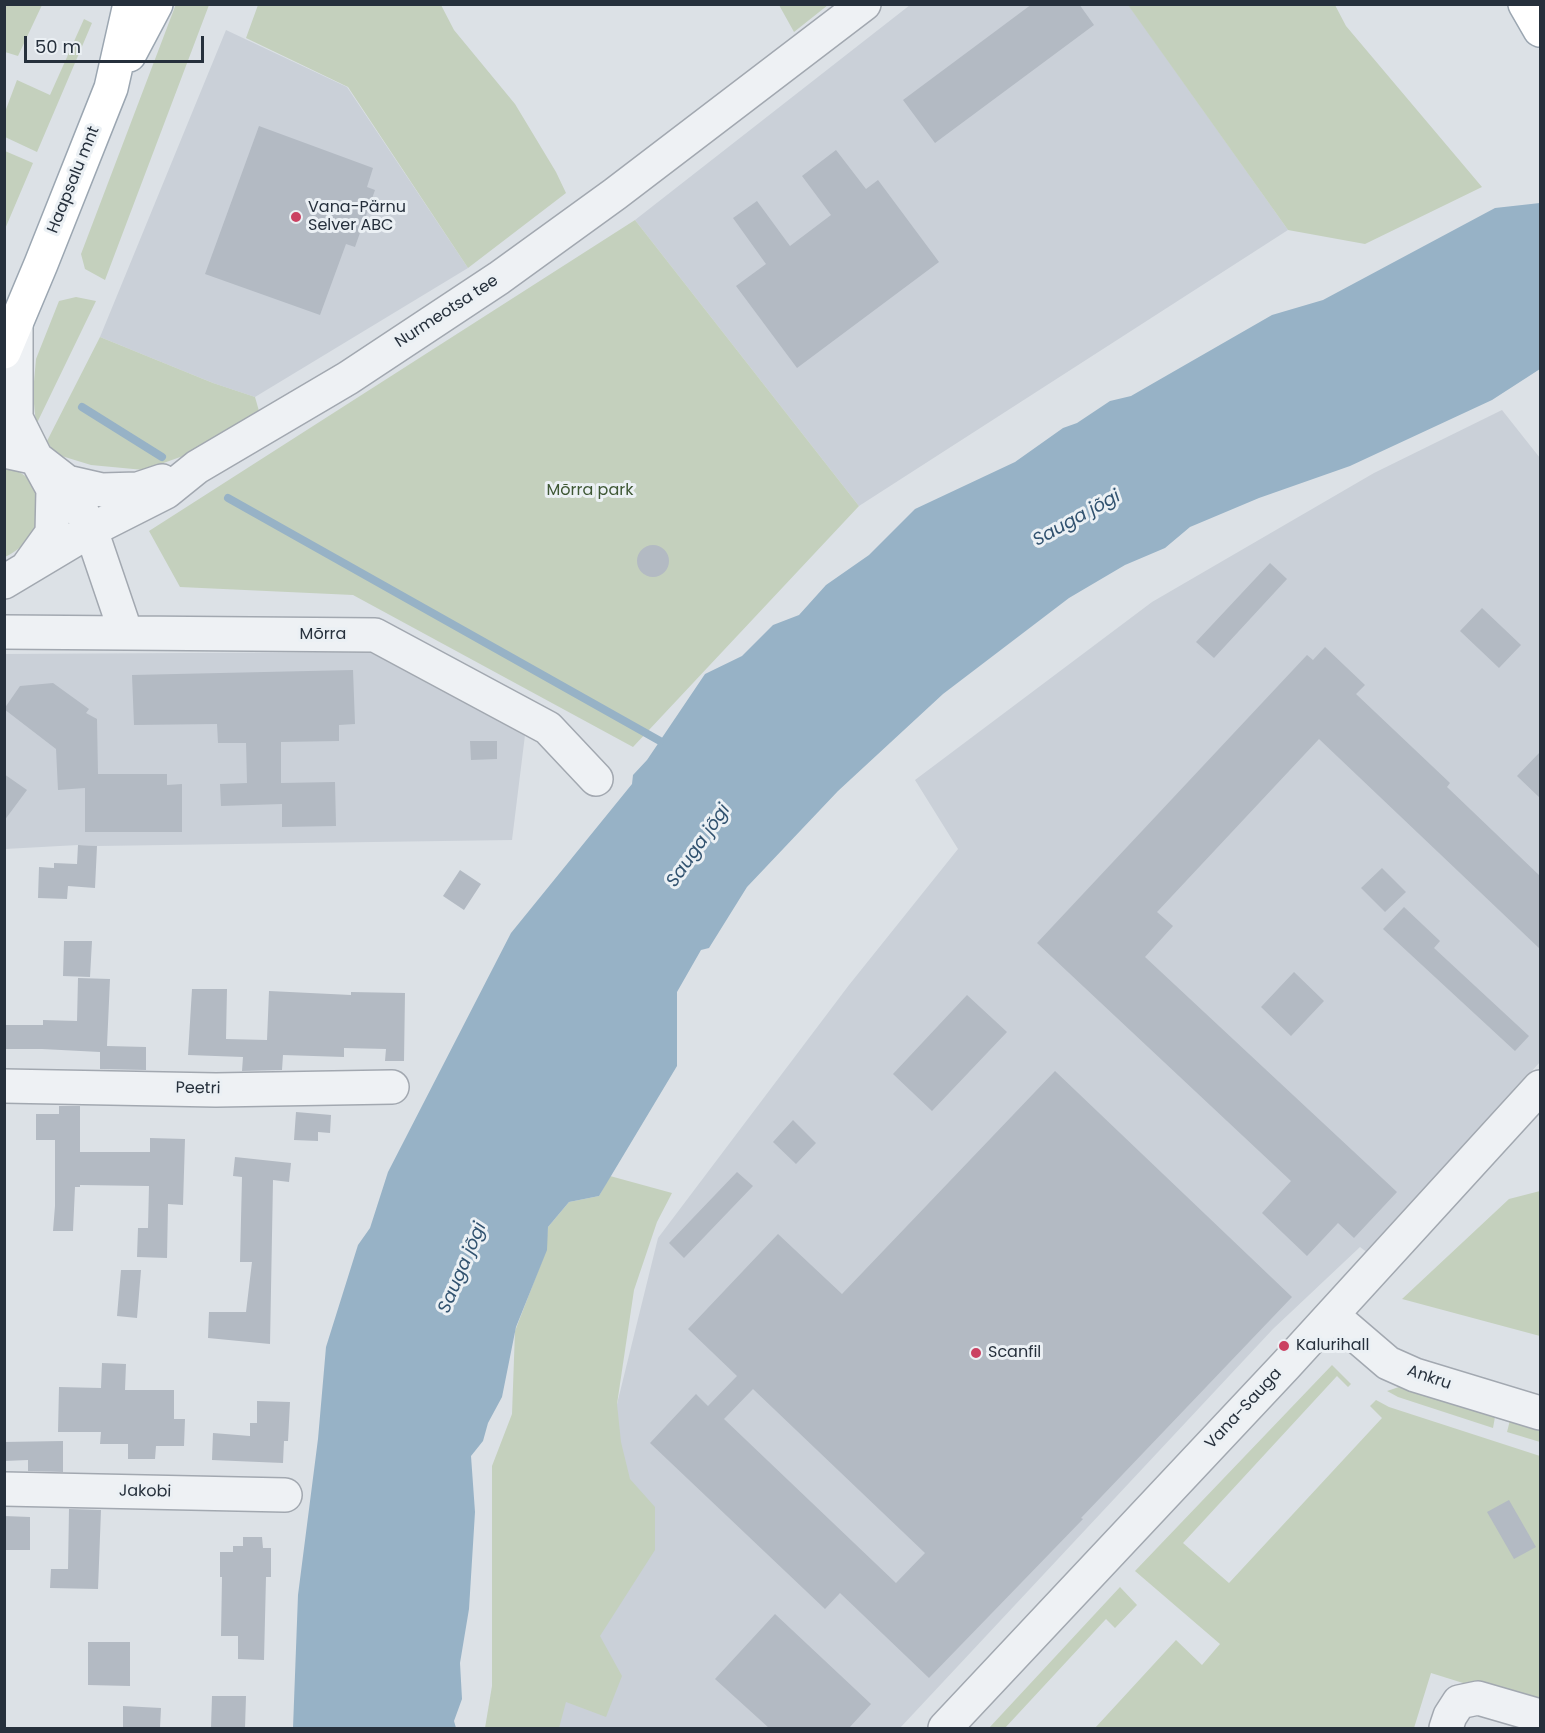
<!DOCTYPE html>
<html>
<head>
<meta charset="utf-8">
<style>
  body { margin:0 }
  #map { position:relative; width:1545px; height:1733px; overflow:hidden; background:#dce1e6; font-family:Poppins,sans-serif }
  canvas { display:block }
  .frame { position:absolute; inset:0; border:6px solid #26303c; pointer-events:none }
  .scale { position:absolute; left:24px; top:36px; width:180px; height:27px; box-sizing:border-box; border:3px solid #26303c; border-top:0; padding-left:8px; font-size:18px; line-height:21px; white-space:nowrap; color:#26303c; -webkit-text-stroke:4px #ebf0f4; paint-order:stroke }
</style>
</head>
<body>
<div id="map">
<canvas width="1545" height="1733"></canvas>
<div class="frame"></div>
<div class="scale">50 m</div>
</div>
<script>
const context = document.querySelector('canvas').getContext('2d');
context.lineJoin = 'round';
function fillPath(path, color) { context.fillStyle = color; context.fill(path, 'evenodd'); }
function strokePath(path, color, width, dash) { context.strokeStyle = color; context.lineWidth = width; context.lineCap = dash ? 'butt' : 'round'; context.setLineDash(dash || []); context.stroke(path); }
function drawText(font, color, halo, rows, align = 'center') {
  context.font = font + ' Poppins,sans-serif'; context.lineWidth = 6; context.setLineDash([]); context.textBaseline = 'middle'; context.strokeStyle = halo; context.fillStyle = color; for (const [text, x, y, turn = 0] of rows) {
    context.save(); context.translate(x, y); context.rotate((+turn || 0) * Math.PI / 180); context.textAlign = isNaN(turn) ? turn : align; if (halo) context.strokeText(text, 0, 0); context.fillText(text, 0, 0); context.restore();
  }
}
fillPath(new Path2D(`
  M1128,4l160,226 -429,276 -224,-286 275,-215z
  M226,30l121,57 121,181 -213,129 -42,-14 -113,-46z
  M1502,410l38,48v604l-172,191 -8,-6 -87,82 -373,399h-363l121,-490 191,-253 109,-136 -43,-69 237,-178 222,-129z
  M369,652l157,75 -14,113 -415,6 -19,-1 -73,4v-195z`), '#cad0d8');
fillPath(new Path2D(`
  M176,4l33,1 -104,275 -20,-11 -4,-15z
  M4,5h38l-24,51 -13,-4z
  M258,5h183l13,25 61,74 41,68 10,21 -98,75 -120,-181 -102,-49z
  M779,5h49l-34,27z
  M1128,5h207l11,21 136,161 -117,57 -77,-14z
  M84,19l8,4 -55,129 -32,-15v-25l12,-32 33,15z
  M5,151l28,12 -28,66z
  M635,220l224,286 -226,241 -280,-152 -173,-8 -31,-56z
  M76,297l20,4 -60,124 -3,-32 3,-34 23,-58z
  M100,337l113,46 42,14 4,14 -62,40 -53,19 -53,-5 -36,-11 -8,-13z
  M4,467c53,10 41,73 1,90z
  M610,1176l62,17 -15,29 -23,68 -17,114 4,38 9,37 25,28v43l-55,86 22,40 -16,41 -40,-15 -7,26h-74l7,-42v-220l20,-52 3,-83 30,-78 3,-26 21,-25 30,-6z
  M1540,1191v145l-138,-37 107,-100z
  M1332,1365l19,19 -3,3 -11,-11 -154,167 46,40 153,-165 -12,-12 6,-6 13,7 151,49v251l-109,-34 -17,55h-319l81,-88 26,25 18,-21 -85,-73z
  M1399,1387l96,30 -2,11 -95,-31 -11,-6z
  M1510,1420l30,9v13l-33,-10z
  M1120,1587l17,18 -22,23 -9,-9 -101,109h-16z`), '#c4d0bd');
fillPath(new Path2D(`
  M1540,203v166l-48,31 -142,66 -91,32 -69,29 -25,21 -40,17 -56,33 -126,96 -105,97 -91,96 -38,61 -8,2 -24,42v74l-78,130 -30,6 -21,25 -1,23 -31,77 -14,70 -14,26 -5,18 -12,15 4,56 -6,97 -9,54 2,36 -8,22 2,7h-163l5,-133 20,-156 8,-92 32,-102 12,-17 18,-56 123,-239 121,-149 1,-9 14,-15 58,-86 37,-18 31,-31 26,-10 27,-30 43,-30 46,-46 100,-47 48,-34 14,-5 33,-22 21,-5 141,-81 51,-15 172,-92z`), '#97b2c6');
strokePath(new Path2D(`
  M82,407l80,50
  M228,498l432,243`), '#97b2c6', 8);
fillPath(new Path2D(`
  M1032,4h47l15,21 -159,118 -32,-43z
  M259,126l114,42 -6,19 8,3 -20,57 -9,-3 -26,71 -115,-41z
  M836,150l30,39 12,-9 61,82 -142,106 -61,-82 30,-22 -33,-46 24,-17 33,45 41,-31 -29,-39z
  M637 561a16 16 0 1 1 32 0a16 16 0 1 1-32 0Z
  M1270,563l17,16 -73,79 -18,-16z
  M1482,608l39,37 -22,23 -39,-37z
  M1325,647l40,38 -9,9 94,89 -3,4 93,89v73l-221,-210 -162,173 16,14 -28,31 252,235 -43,46 -16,-15 -31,33 -45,-43 29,-32 -254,-238 270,-288 6,5z
  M353,670l2,54 -16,1v16l-58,1v41l54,-1 1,44 -54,1v-23l-61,2 -1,-22 27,-1 -1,-40h-28l-1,-19 -83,1 -2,-50z
  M53,683l36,26 -3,4 11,6 1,55h69v11l15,-1v48h-97v-44l-27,2 -2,-41 -52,-40 16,-23z
  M470,741h27v18l-26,1z
  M1540,752v46l-23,-22z
  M4,774l23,16 -23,31z
  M78,845l19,1 -2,42 -27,-2 -1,13 -29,-1 1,-31 15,1v-5l23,1z
  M1382,868l24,24 -21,20 -24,-24z
  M460,870l21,14 -17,26 -21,-14z
  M1404,907l36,34 -6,7 95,88 -14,15 -132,-122z
  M64,941h28l-2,36 -27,-1z
  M1294,972l30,29 -33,35 -30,-29z
  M78,978l32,1 -3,67 39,1v23l-46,-1v-17l-58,-3h-38v-24h39v-5l34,1z
  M192,989h35l-1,50 41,1 2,-49 82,4v-3l54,1 -1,68h-19l1,-12 -42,-1v9l-61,-2 -1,15 -40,1 1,-14 -55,-2z
  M967,995l40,37 -75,79 -39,-37z
  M1055,1071l237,226 -211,221 2,1 -154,159 -89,-85 -15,16 -175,-166 46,-49 12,12 29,-30 -49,-47 90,-95 64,60zM753,1389l172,164 -29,30 -172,-164z
  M59,1106h21v46h70v-14l35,1 -2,66 -15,-1 -1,54 -30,-1 1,-29h10l1,-42 -69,-1v2h-5l-2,44h-20l2,-25v-66h-19v-26h23z
  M296,1112l35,3 -1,18 -12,-1v9l-24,-1z
  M793,1120l23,23 -20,21 -23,-22z
  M235,1157l56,6 -2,19 -16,-2 -3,164 -62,-6 1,-26h37l6,-50h-12l2,-85 -9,-1z
  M737,1172l16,14 -69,72 -15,-15z
  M121,1270h20l-4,48 -20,-2z
  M102,1363l24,1 -1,26h49v29h11l-1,27h-28l-1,13h-27v-15h-28l1,-12h-43l1,-45 42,1z
  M257,1401l33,1 -2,39h-4l-1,22 -71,-3 1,-27 37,3v-13h7z
  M63,1441v31l-35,-1v-11l-24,1v-19z
  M1509,1500l27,47 -22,12 -27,-47z
  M69,1509l32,1 -3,79 -48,-1 1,-19h17z
  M4,1516l26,1v33h-26z
  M243,1537h19l1,11h8v29h-5l-2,83 -26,-1v-23h-17l1,-59h-2v-25h13v-6h10z
  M775,1614l96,90 -22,24h-80l-54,-49z
  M88,1642h42v44l-42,-1z
  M212,1696h34l-1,32h-34z
  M123,1706l38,2 -1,20h-37z`), '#b3bac3');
const minor = new Path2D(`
  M16,325v93l20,40 31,24 24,48 35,103
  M4,451l32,7 17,31 -1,44 -23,32
  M67,482l35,8 36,-1 24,-8
  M4,582l87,-52 75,-38 31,-25 151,-89 151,-100 116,-84 249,-190
  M4,632l371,3 173,93 48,51
  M4,1086l212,4 176,-3
  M1332,1315l56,48 27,12 125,38
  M4,1489l281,6
  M945,1728l341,-363 254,-278
  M1446,1728l4,-12 9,-14 19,-4 62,18`);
const major = new Path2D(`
  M1525,4l15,26
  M129,55l27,-51
  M4,352l37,-88 70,-176 19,-84`);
strokePath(minor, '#a2a8b0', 36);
strokePath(major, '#9ba6b1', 36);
strokePath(minor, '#eef1f4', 33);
strokePath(major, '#fff', 33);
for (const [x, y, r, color] of [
  [296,217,6,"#cb4162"],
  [1284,1346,6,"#cb4162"],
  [976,1353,6,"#cb4162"]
]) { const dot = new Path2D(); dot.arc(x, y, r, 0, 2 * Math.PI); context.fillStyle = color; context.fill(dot); strokePath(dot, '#ebf0f4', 2); }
drawText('16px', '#26303c', '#ebf0f4', [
  ["Haapsalu mnt",74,180,-68],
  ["Nurmeotsa tee",447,312,-33],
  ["Mõrra",323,635],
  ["Peetri",198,1089,1],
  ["Ankru",1429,1378,19],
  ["Vana-Sauga",1244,1409,-47],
  ["Jakobi",145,1492,1]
]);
drawText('16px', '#26303c', '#ebf0f4', [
  ["Vana-Pärnu",308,208],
  ["Selver ABC",308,226],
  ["Kalurihall",1296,1346],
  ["Scanfil",988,1353]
], 'left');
drawText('16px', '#3e5734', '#ebf0f4', [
  ["Mõrra park",590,491]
]);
drawText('italic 18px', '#31526f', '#ebf0f4', [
  ["Sauga jõgi",1077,519,-29],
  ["Sauga jõgi",699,846,-55],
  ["Sauga jõgi",463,1268,-67]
]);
</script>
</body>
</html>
